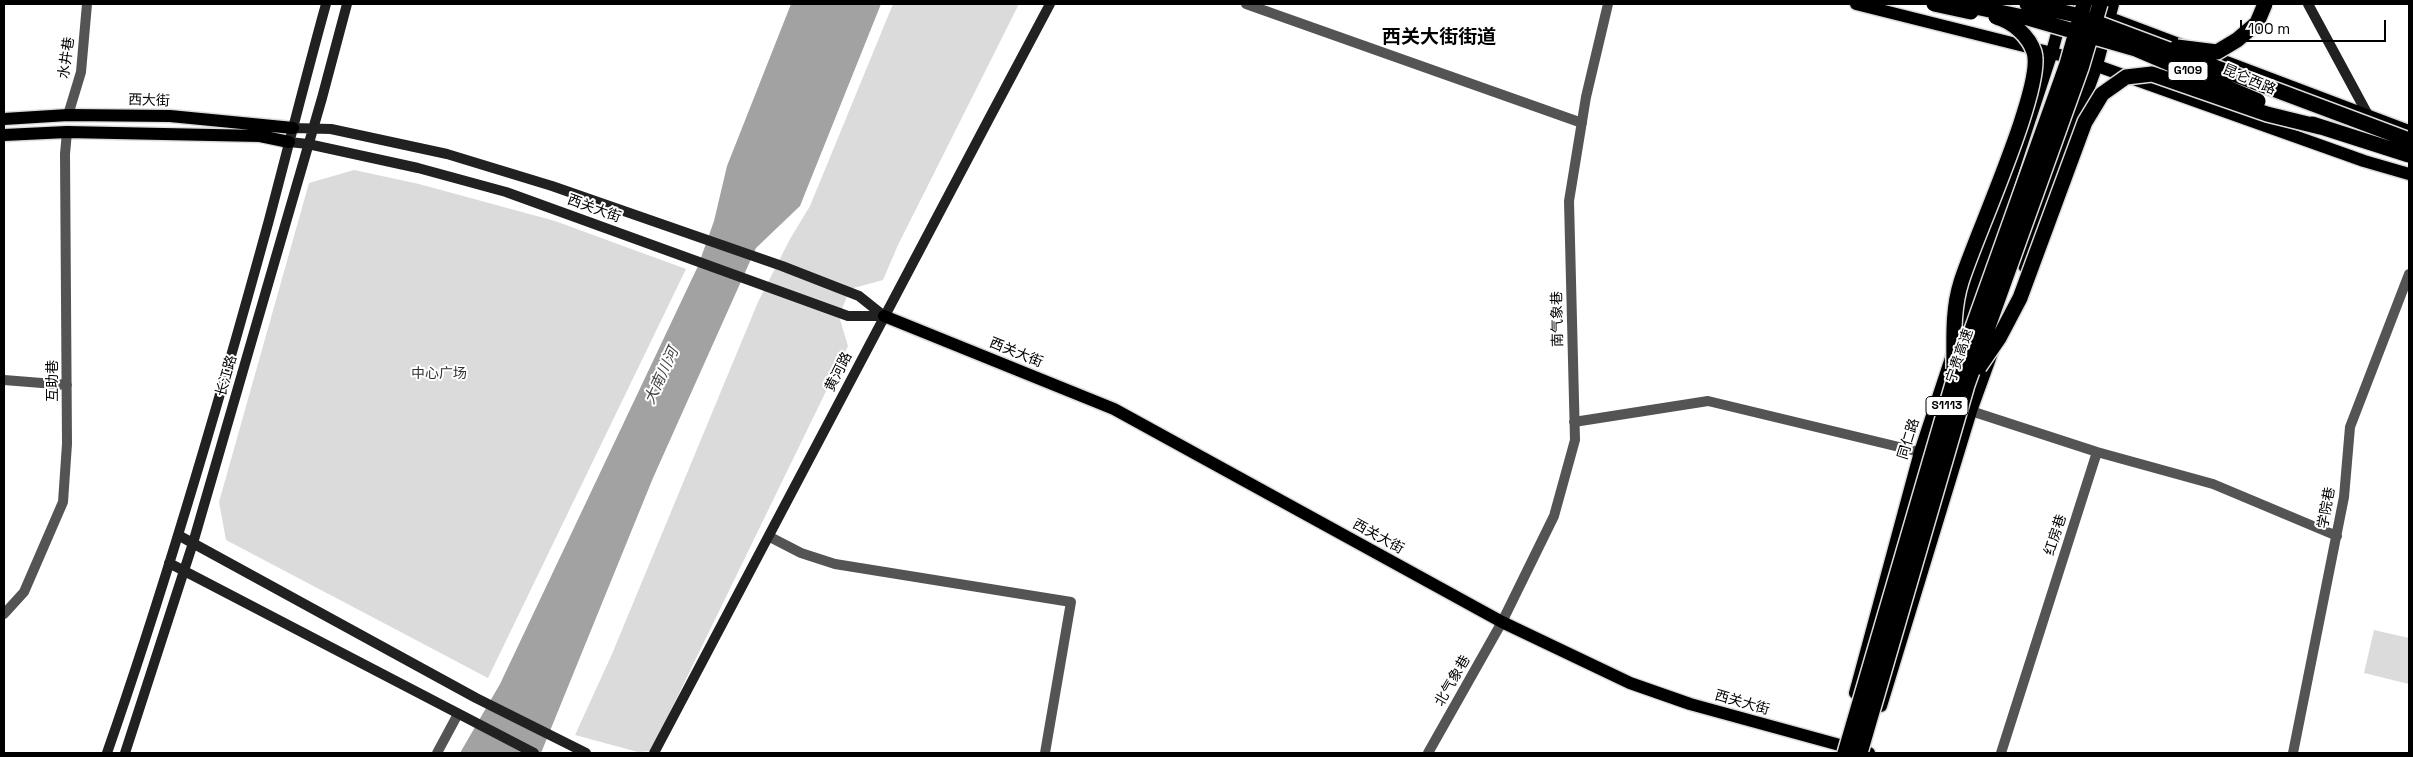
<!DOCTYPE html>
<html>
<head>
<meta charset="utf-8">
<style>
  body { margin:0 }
  #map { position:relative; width:2413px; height:757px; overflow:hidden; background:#fff; font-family:"Space Grotesk",sans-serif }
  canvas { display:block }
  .frame { position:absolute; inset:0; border:5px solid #000; pointer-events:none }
  .scale { position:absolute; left:2240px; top:20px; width:146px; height:22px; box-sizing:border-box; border:2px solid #000; border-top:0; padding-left:6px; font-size:15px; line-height:18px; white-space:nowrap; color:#000; -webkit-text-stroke:4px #fff; paint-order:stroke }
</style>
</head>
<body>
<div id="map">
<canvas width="2413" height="757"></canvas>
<div class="frame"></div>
<div class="scale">100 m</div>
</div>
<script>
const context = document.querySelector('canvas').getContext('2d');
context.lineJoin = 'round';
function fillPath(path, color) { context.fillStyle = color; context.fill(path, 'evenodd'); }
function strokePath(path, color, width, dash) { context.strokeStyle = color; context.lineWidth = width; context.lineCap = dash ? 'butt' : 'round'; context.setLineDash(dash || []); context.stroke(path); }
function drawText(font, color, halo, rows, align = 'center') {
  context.font = font + ' "Space Grotesk","Noto Sans SC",sans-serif'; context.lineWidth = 4; context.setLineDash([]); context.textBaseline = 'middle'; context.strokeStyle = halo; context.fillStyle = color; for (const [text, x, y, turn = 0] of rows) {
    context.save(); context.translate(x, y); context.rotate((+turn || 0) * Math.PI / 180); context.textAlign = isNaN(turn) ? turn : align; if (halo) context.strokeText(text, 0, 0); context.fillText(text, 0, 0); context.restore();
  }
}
fillPath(new Path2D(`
  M893,4h126l-121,241 -15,35 -33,9 -11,27 9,30 -197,405 -13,1 -63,-17 37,-81 146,-352 32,-63 20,-33z
  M354,170l65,14 136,37 131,48 -198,409 -262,-138 -7,-38 90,-319z
  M2374,630l35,8v46l-45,-11z`), '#dbdbdb');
fillPath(new Path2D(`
  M791,4h90l-81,202 -44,42 -103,230 -112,275h-81l40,-69 198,-418 16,-45 13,-55z`), '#a2a2a2');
const primary = new Path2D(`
  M1856,4l204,51
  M2073,4l336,127
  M2089,63l275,98 45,13
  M4,119l64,-4 102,1 123,12
  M4,135l63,-3 193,4 29,6
  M2024,266l73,-201 16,-61
  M884,316l230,93 388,213 128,61 60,21 179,49
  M1855,693l65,-241 132,-400 13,-48
  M1881,706l90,-295 21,-58`);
strokePath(primary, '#dbdbdb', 15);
strokePath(new Path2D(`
  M1246,4l336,119
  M68,115l13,-43 6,-68
  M4,380l63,5
  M1971,411l126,41 116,32 124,52
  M1574,422l134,-21 212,51
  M770,537l31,16 34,11 236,38 -26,151
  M4,614l20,-22 39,-90 4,-58 -2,-290 2,-22
  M437,753l21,-39
  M1428,753l74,-131 52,-106 21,-76 -6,-239 17,-104 22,-93
  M2001,753l96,-301
  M2293,753l51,-256 6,-70 59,-153`), '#545454', 10);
strokePath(new Path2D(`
  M2308,4l60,111
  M293,128l38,1 116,25 105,32 230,80 77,30 25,20
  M289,142l19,2 110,24 88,24 342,124h36
  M178,535l298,163 110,55
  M169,563l365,190
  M107,753c61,-175 113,-354 162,-533 19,-72 37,-144 57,-216
  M125,753l68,-210 129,-445 25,-94
  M654,753c134,-249 263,-500 396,-749`), '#212121', 10);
strokePath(primary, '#000', 12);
const highwayBridge = new Path2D(`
  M1934,4l37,8
  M1961,4l67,14 108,31 122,52
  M2027,4l49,11 333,125
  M2177,47l40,5 20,-12 20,-17 8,-19
  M2312,124l97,31
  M1979,367l20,-29 21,-40 65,-176 17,-28 24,-17 26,-3 115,40 53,13
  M1954,369c0,-29 -2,-59 7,-87 13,-43 84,-196 73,-230 -5,-16 -22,-31 -38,-35
  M1845,753l109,-373 113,-316 17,-60
  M1860,753l107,-368 114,-317 19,-64`);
strokePath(highwayBridge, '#dbdbdb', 18, []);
strokePath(highwayBridge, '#000', 15);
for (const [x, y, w] of [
  [2188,71,40],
  [1947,406,42]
]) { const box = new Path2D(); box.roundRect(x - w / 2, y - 9.5, w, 19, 4); context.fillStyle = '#fff'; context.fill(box); strokePath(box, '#000', 1); }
drawText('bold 12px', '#000', null, [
  ["G109",2188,71],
  ["S1113",1947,406]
]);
drawText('14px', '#000', '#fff', [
  ["水井巷",67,58,-82],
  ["昆仑西路",2249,80,23],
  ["西大街",149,101,2],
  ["西关大街",594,209,20],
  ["南气象巷",1558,319,-91],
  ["西关大街",1016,353,22],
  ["宁贵高速",1960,356,-71],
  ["黄河路",839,372,-63],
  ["长江路",227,376,-74],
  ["互助巷",53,381,-90],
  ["同仁路",1909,439,-73],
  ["学院巷",2327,508,-80],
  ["红房巷",2056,535,-72],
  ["西关大街",1378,537,29],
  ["北气象巷",1453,681,-60],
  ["西关大街",1742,703,16]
]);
drawText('14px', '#323232', '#fff', [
  ["中心广场",439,374]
]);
drawText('italic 15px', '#434343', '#fff', [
  ["大南川河",662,376,-65]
]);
drawText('bold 19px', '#000', '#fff', [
  ["西关大街街道",1439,38]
]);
</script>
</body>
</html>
